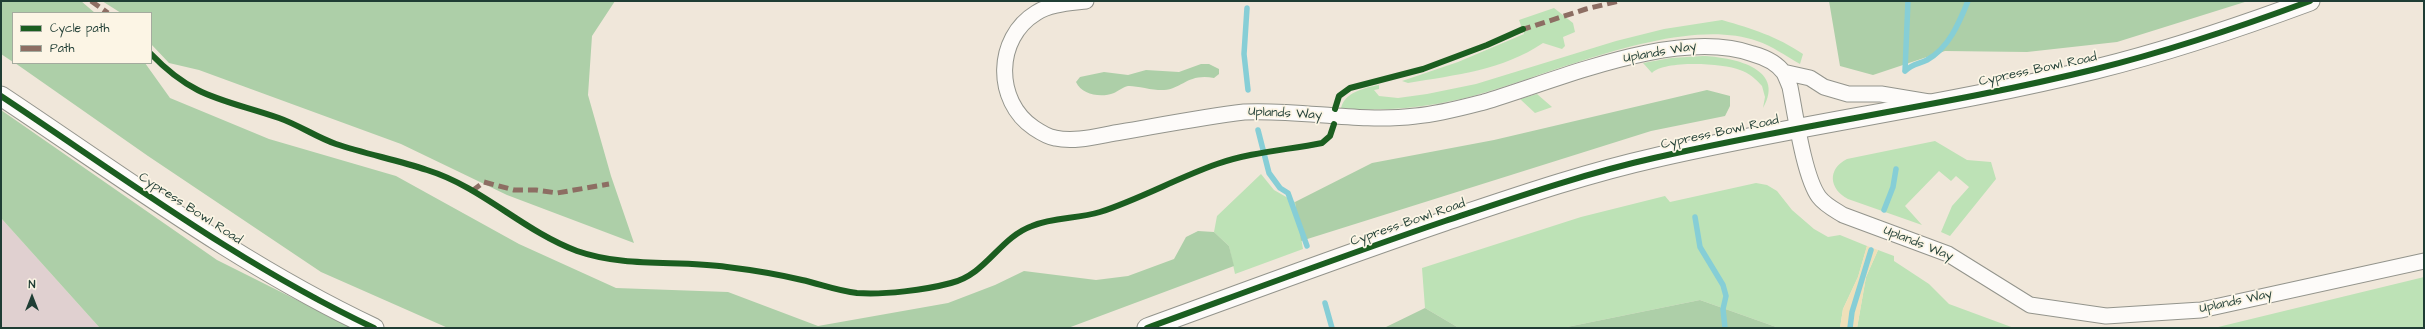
<!DOCTYPE html>
<html>
<head>
<meta charset="utf-8">
<style>
  body { margin:0 }
  #map { position:relative; width:2425px; height:329px; overflow:hidden; background:#f0e7da; font-family:"Architects Daughter",sans-serif }
  canvas { display:block }
  .frame { position:absolute; inset:0; border:2px solid #1f3d34; pointer-events:none }
  .legend { position:absolute; left:12px; top:12px; width:140px; height:52px; box-sizing:border-box; background:#fcf5e5; border:1px solid #a4ab9e; margin:0; padding:5px 7px; list-style:none; font-size:12px; color:#1f3d34 }
  .legend li { display:flex; align-items:center; gap:8px; height:20px }
  .legend b { width:20px; border:1px solid #a4ab9e }
  .north { position:absolute; left:12px; top:277px; width:40px; height:40px; -webkit-text-stroke:3px #fcf5e5; paint-order:stroke; rotate:0deg; font-size:11px; font-weight:700; line-height:16px; text-align:center; color:#1f3d34 }
  .north::after { content:''; display:block; margin:auto; width:14px; height:18px; background:#1f3d34; clip-path:polygon(50% 0,100% 100%,50% 72%,0 100%) }
</style>
</head>
<body>
<div id="map">
<canvas width="2425" height="329"></canvas>
<div class="frame"></div>
<ul class="legend">
<li><b style="height:5px;background:#1b5e20"></b>Cycle path</li>
<li><b style="height:5px;background:#8d6e63"></b>Path</li>
</ul>
<div class="north">N</div>
</div>
<script>
const context = document.querySelector('canvas').getContext('2d');
context.lineJoin = 'round';
function fillPath(path, color) { context.fillStyle = color; context.fill(path, 'evenodd'); }
function strokePath(path, color, width, dash) { context.strokeStyle = color; context.lineWidth = width; context.lineCap = dash ? 'butt' : 'round'; context.setLineDash(dash || []); context.stroke(path); }
function drawText(font, color, halo, rows, align = 'center') {
  context.font = font + ' "Architects Daughter",sans-serif'; context.lineWidth = 3.5; context.setLineDash([]); context.textBaseline = 'middle'; context.strokeStyle = halo; context.fillStyle = color; for (const [text, x, y, turn = 0] of rows) {
    context.save(); context.translate(x, y); context.rotate((+turn || 0) * Math.PI / 180); context.textAlign = isNaN(turn) ? turn : align; if (halo) context.strokeText(text, 0, 0); context.fillText(text, 0, 0); context.restore();
  }
}
fillPath(new Path2D(`
  M1,218l98,109 1,1h-99z`), '#e0d0d0');
fillPath(new Path2D(`
  M1554,8l19,15 2,9 -12,5 2,9 -3,3 -19,-6c-40,27 -87,32 -135,40l-6,-2 56,-19 66,-28 -5,-14z
  M1722,20c31,9 54,16 81,34l-3,10c-14,-8 -28,-18 -43,-23 -79,-28 -216,39 -296,58 -40,9 -80,13 -120,9 4,-16 23,-20 38,-23v4l-5,1 5,6 19,2 29,-4 49,-10 140,-43 48,-12z
  M1703,56c27,1 84,11 60,52l2,-11 -3,-11c-6,-7 -13,-13 -22,-16 -17,-7 -76,-10 -88,3l-9,-10 28,-5z
  M1537,94l15,13 -17,6 -15,-14z
  M1935,141l32,19 24,2 5,17 -46,57 -9,-4 11,-26 17,-19 -13,-11 -5,5 -12,-10 -34,35 17,19 -74,-26c-19,-10 -21,-30 -1,-40z
  M1261,174l13,16 21,12 8,47 -68,25 -6,-28 -15,-14 3,-16z
  M1756,183l11,2 10,6 15,19 22,19 14,8 12,-2 27,11 -9,31 -15,32 -3,19h-61l-79,-28 -138,28h-103l-34,-20 -3,-40 159,-51 84,-21 5,6z
  M1878,250l16,6v5l35,23 20,20 65,24h-157l9,-51z
  M2424,277v51h-210l206,-50z`), '#bde2b6');
fillPath(new Path2D(`
  M1,1h80l14,12h-82v49l-12,-8z
  M102,1h513l-23,35 -4,59 23,81 23,67 -127,-48 -106,-51 -202,-74 -30,-7 -18,-19v-31h-30z
  M1829,1h419l-131,41 -90,10 -82,-1 -72,24 -33,-9z
  M15,63h130l25,35 99,41 127,37 123,68 97,44 112,4 90,34 130,-23 47,-18 29,-14 72,9 32,-4 46,-17 12,-22 12,-6 16,1 15,14 5,20 -166,62h-620l-127,-56 -173,-116z
  M1201,64h8l10,5v5l-5,4c-26,-5 -32,11 -50,12 -9,1 -30,-5 -36,-4 -5,1 -10,5 -14,7 -13,5 -32,2 -38,-11l4,-5 24,-5 24,3 18,-5 33,2z
  M1707,90l23,6v10l-5,10 -74,15 -350,110 -6,-39 77,-39 122,-23z
  M1,110l216,150 136,68 -254,-1 -98,-109z
  M1700,300l79,28h-217z
  M1425,308l34,20h-75z`), '#adcfa8');
fillPath(new Path2D(`
  M1867,246l11,4 -12,27 -9,51h-17l3,-19 15,-32z`), '#efe0b9');
strokePath(new Path2D(`
  M1247,8l-3,46 4,36
  M1905,71c7,-7 14,-7 22,-11 22,-12 32,-37 41,-59
  M1905,71l3,-70
  M1258,130l11,43 11,15 8,5 19,53
  M1884,210l9,-23 3,-18
  M1695,217l5,30 23,38 3,11 -3,13 2,19
  M1325,303l7,25
  M1850,328l2,-16 19,-62`), '#86ced6', 5.5);
const minor = new Path2D(`
  M1086,1c-16,2 -37,3 -50,12 -41,25 -42,88 -2,115 6,4 14,9 21,10 21,5 46,-3 66,-6 41,-7 82,-15 123,-20 57,-3 114,11 172,4 23,-2 45,-8 68,-14 74,-22 194,-75 269,-48 11,3 24,9 31,19 2,4 4,9 6,14 5,25 14,90 29,110 6,8 16,13 24,18l105,39 82,51 76,11 95,-6 223,-49
  M1783,72l27,6 14,9 24,7h33l48,8`);
const tertiary = new Path2D(`
  M1,96c122,81 241,170 373,232
  M1147,328c99,-36 198,-73 298,-107 69,-23 138,-47 209,-63 147,-34 296,-53 442,-89 73,-18 144,-42 214,-68`);
strokePath(minor, '#93948c', 17);
strokePath(tertiary, '#93948c', 21);
strokePath(minor, '#fdfbf9', 15);
strokePath(tertiary, '#fdfbf9', 19);
strokePath(new Path2D(`
  M91,1l17,12
  M1521,30l65,-21 33,-8
  M472,191l12,-9 30,8h22l21,3 52,-9`), '#8d6e63', 5, [10, 5]);
strokePath(new Path2D(`
  M151,54c43,45 73,45 128,64 20,7 37,19 57,26 30,10 61,16 91,26 55,17 96,61 150,81 49,17 100,9 150,16 25,3 50,7 75,13 18,4 36,11 55,13 27,2 68,-3 94,-10 36,-9 48,-45 81,-57 22,-9 46,-7 68,-14 40,-13 77,-34 117,-48 34,-12 70,-14 105,-21l8,-7 4,-12
  M1,96c122,81 241,170 373,232
  M1335,109l4,-13 11,-8 73,-19 64,-24 36,-16
  M1147,328c99,-36 198,-73 298,-107 69,-23 138,-47 209,-63 147,-34 296,-53 442,-89 73,-18 144,-42 214,-68`), '#1b5e20', 6);
drawText('13px', '#1f3d34', '#fcf5e5', [
  ["Uplands Way",1660,53,-10],
  ["Cypress Bowl Road",2038,70,-12],
  ["Uplands Way",1285,114,3],
  ["Cypress Bowl Road",1720,133,-12],
  ["Cypress Bowl Road",190,209,33],
  ["Cypress Bowl Road",1408,223,-19],
  ["Uplands Way",1918,244,22],
  ["Uplands Way",2236,302,-12]
]);
</script>
</body>
</html>
